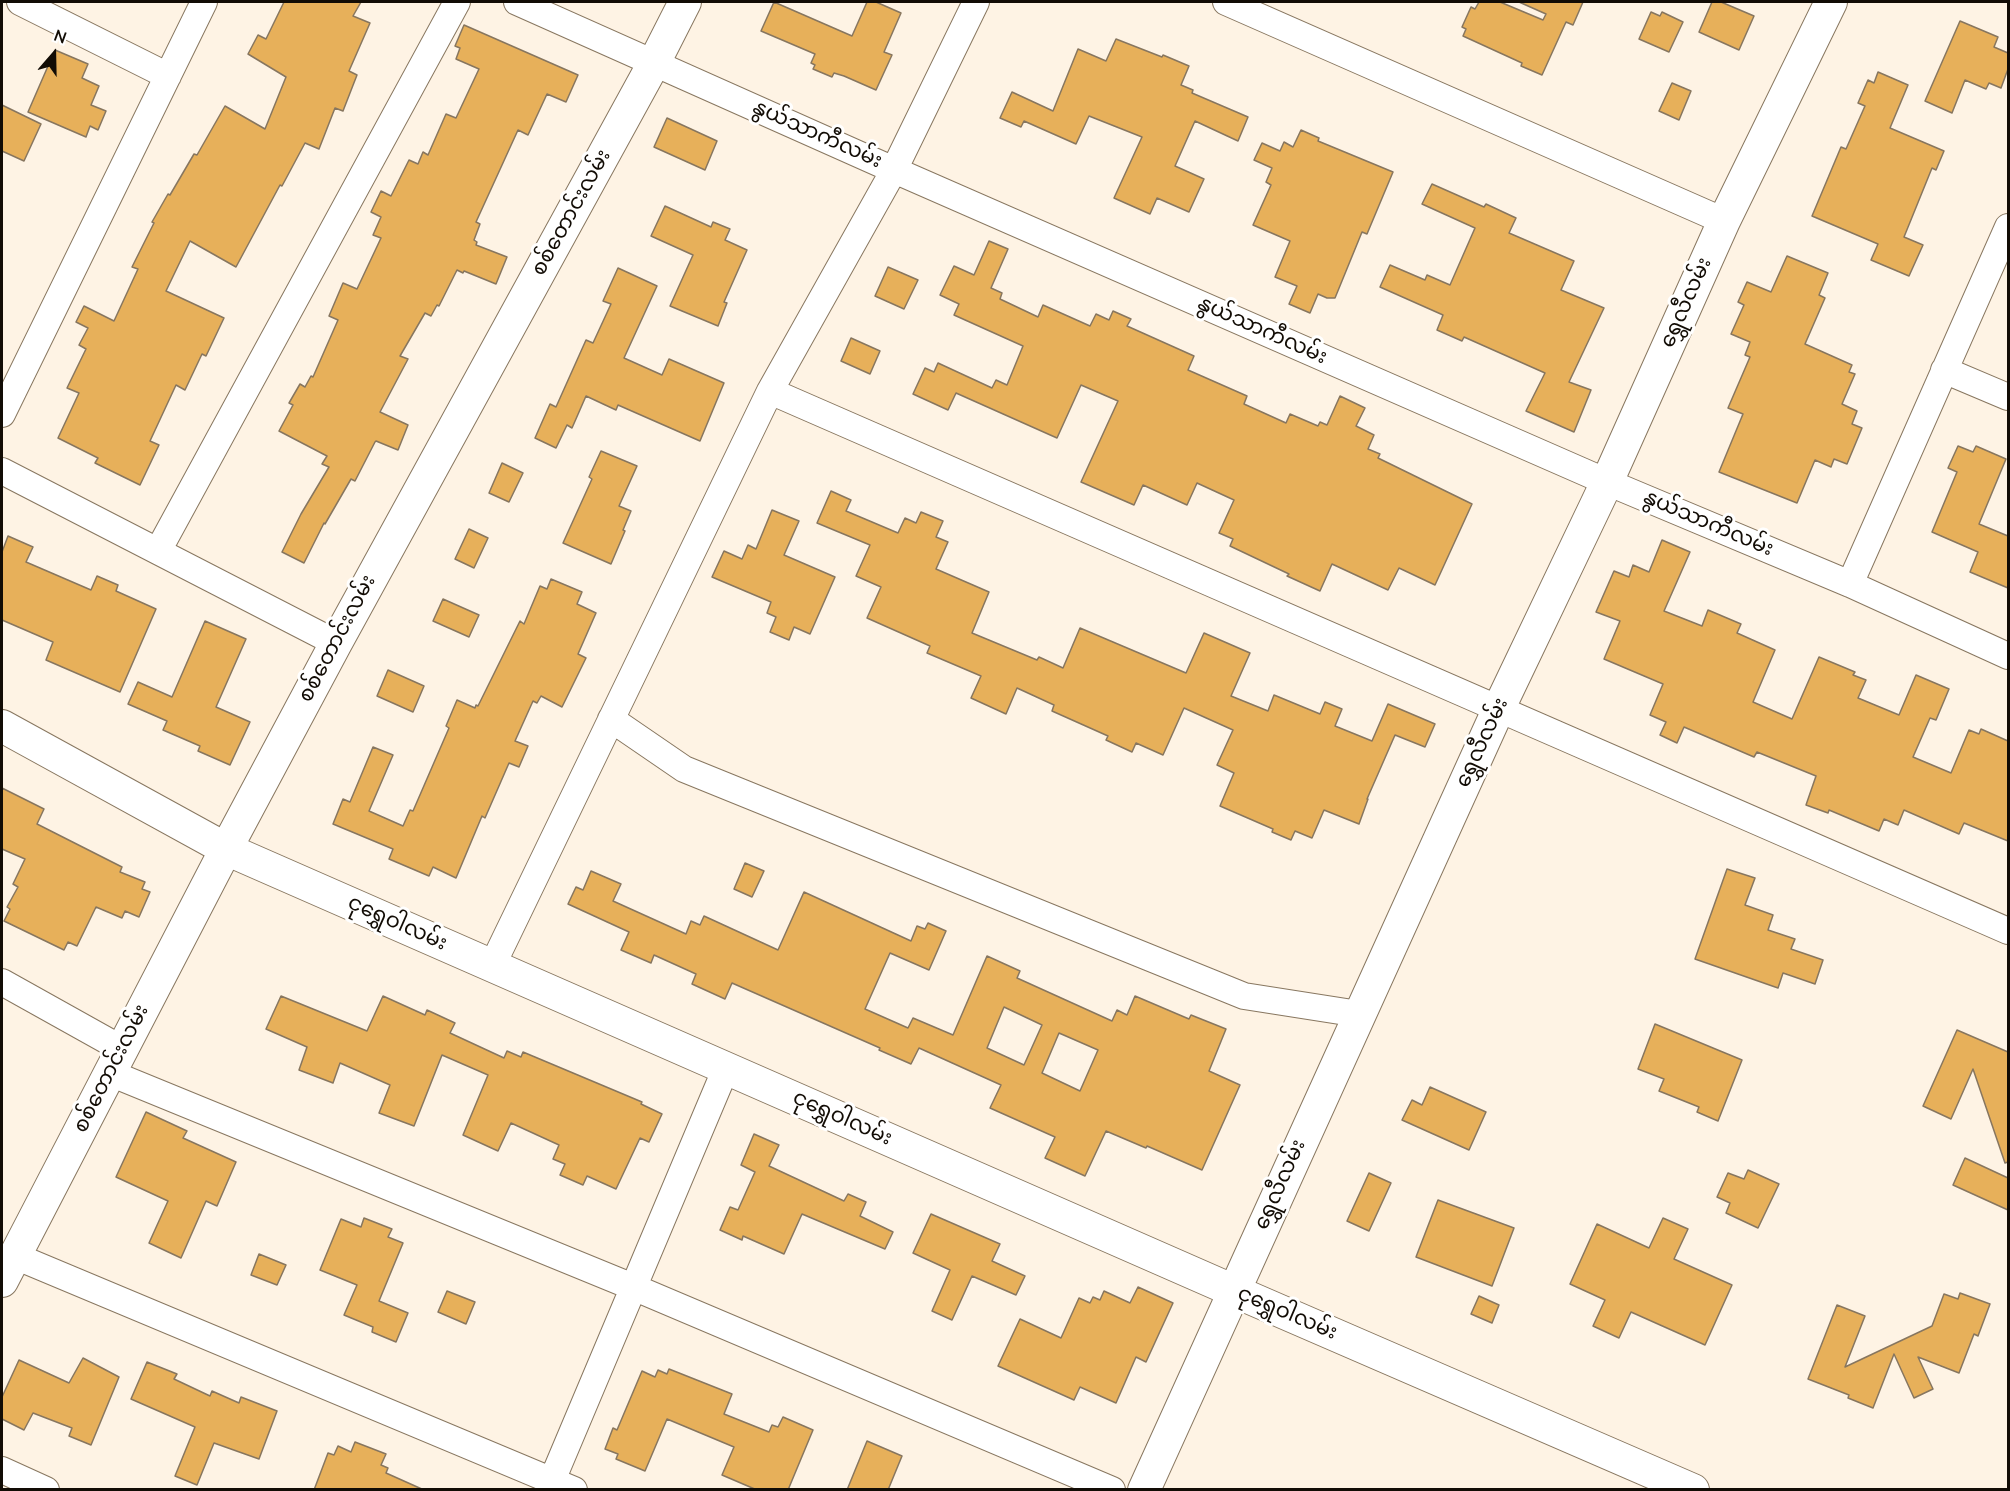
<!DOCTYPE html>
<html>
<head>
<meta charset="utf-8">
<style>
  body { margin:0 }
  #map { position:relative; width:2010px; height:1491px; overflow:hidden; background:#fef3e4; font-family:"Nunito Sans",sans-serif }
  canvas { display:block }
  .frame { position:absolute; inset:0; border:3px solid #120c05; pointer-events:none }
  .north { position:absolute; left:24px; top:24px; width:60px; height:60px; -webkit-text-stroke:4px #fff; paint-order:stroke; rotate:20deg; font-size:16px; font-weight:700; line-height:24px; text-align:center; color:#120c05 }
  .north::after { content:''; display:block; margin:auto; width:21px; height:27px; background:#120c05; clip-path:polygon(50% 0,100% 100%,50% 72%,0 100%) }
</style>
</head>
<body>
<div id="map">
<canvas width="2010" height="1491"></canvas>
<div class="frame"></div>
<div class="north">N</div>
</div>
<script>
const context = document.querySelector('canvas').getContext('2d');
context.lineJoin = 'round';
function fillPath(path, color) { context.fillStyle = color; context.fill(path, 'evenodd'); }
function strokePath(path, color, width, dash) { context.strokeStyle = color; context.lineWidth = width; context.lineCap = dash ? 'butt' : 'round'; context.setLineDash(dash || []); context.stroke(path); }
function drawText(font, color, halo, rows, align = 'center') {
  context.font = font + ' "Nunito Sans","Noto Sans Myanmar",sans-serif'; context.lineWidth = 6; context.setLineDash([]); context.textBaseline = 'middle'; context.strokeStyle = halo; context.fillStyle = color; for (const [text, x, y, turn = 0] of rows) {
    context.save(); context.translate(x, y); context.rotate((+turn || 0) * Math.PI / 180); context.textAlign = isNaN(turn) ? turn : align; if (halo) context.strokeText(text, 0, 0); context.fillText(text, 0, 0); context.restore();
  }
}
const building = new Path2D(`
  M284,2h77l-8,14 17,7 -21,48 8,4 -14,36 -8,-3 -16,41 -14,-6 -23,43 -2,-1 -44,82 -46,-26 -24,50 58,27 -18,38 -4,-2 -17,36 -9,-5 -26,56 9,4 -19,40 -45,-22 3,-5 -40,-20 21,-45 -12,-5 19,-39 -7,-4 9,-17 -12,-6 8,-16 30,15 24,-52 -6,-2 22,-44 -2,-1 16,-28 2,1 24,-41 3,1 28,-49 40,23 21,-52 -38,-23 10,-19 8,4z
  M774,2l78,34 15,-34h9l25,11 -17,39 8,3 -16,35 -32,-14 -10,-3 -2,4 -19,-8 2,-4 -4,-2 4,-9 -54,-23z
  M1479,2h21l43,18 3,-6 -27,-12h64l-10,23 -7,-3 -24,53 -21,-9 1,-3 -59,-27 3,-7 -4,-2 9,-20 4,2z
  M1712,2h9l33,14 -15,34 -40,-18z
  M1651,12l9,4 2,-4 21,10 -14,30 -30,-13z
  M1960,21l38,16 -4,10 14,6v16l-7,19 -12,-5 -3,6 -21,-9 -13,33 -27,-12z
  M464,25l114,50 -12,27 -19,-8 -19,41 -10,-5 -42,92 4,2 -6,16 3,2 -1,3 31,12 -11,27 -32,-13 -1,2 -6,-3 -18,36 -2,-1 -6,11 -6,-3 -25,43 8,3 -28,53 28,13 -10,25 -22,-9 -1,1 -20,39 -4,-2 -26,45 -1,-1 -20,40 -22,-11 19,-38 28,-47 -7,-3 5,-8 -48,-25 14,-26 -4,-2 11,-19 5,3 6,-11 2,1 25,-57 -9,-4 14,-33 14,6 24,-51 -8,-3 8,-18 -10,-5 10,-21 10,5 18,-36 9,4 5,-12 5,3 18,-41 10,4 23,-49 -23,-10 4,-11 -5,-2z
  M1116,39l46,18 1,-2 26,11 -8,19 12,5 -1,3 56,24 -10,24 -43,-20 -20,45 29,13 -15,33 -32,-14 -7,16 -36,-16 28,-61 -53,-21 -13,28 -52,-23 -3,6 -21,-9 12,-26 41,19 25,-62 28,12z
  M55,50l33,14 -6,14 17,8 -8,19 15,6 -8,19 -8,-4 -4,11 -58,-25z
  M1878,72l30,13 -18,43 54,23 -8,19 -4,-2 -28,69 19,8 -14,31 -38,-16 7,-16 -66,-28 29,-69 5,2 19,-43 -7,-3 10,-23 6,3z
  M1672,83l19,8 -12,29 -20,-9z
  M2,105l39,19 -17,37 -22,-10z
  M667,118l50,23 -12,29 -51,-23z
  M1301,130l18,8 -1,3 75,31 -26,62 -5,-2 -27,66h-8l-9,-4 -8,19 -21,-9 8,-18 -22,-9 15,-36 -37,-16 18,-40 -5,-3 6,-14 -18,-8 8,-17 18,8 4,-9 9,5z
  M1432,184l52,23 2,-3 30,14 -7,15 65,28 -13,29 43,18 -35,74 22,8 -17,42 -48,-21 19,-38 -81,-36 -2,4 -25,-11 6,-15 -63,-28 10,-22 35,15 2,-5 23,10 25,-57 -53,-24z
  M665,206l46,21 2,-5 17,7 -5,11 22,10 -23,52 3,1 -9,23 -48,-20 23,-51 -42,-19z
  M989,241l19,8 -17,39 11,5 -2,6 38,18 5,-12 47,21 6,-12 13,6 4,-9 18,8 -4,7 67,30 -6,14 59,26 -3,8 42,19 4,-9 28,12 2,-4 7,3 13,-29 25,12 -9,18 18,9 -6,14 12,5 -2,4 94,46 -37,81 -36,-17 -11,22 -56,-26 -12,27 -33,-15 2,-2 -59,-28 3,-7 -14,-6 15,-33 -37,-17 -10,22 -44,-20 -9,20 -53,-23 37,-81 -37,-16 -24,53 -101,-45 -8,17 -35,-16 12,-26 9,4 4,-9 54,25 4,-8 11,5 16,-39 -69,-31 5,-11 -19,-9 14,-29 20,9z
  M1787,256l41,17 -9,22 6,3 -20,46 47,21 -3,7 6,2 -13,30 15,7 -5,13 10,4 -15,36 -13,-5 -3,8 -16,-7 -18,43 -78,-31 24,-58 -15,-6 22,-51 -5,-2 5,-13 -19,-8 13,-29 -6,-3 9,-20 24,10z
  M888,267l30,13 -14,29 -29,-13z
  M618,268l39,18 -33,72 38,17 7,-16 55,24 -24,58 -82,-36 -2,5 -30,-14 -14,32 -5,-3 -11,23 -21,-10 15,-34 6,3 30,-67 7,3 18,-39 -8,-3z
  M851,338l29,13 -10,23 -29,-13z
  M1958,446l15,6 3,-6 30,13 -27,65 29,12v52l-38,-16 8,-20 -46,-20 25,-60 -9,-4z
  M601,451l36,15 -18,40 12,5 -8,19 2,1 -14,33 -48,-21 29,-64 -3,-2z
  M502,463l21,10 -14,29 -20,-9z
  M831,491l20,9 -5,11 52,22 7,-15 11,5 5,-11 22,9 -7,16 12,5 -12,27 53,23 -17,41 65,27 2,-3 24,11 17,-40 106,45 18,-40 46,20 -19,43 37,15 6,-16 46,19 5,-12 17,7 -7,17 37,15 16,-37 47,20 -10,23 -30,-12 -28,64h1l-9,25 -35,-14 -12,28 -17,-7 -4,9 -19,-8 1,-3 -53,-23 14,-33 -17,-8 16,-35 -49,-22 -21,47 -27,-12 -4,9 -26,-12 2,-4 -56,-25 2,-6 -37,-17 -11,26 -35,-16 10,-22 -54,-23 3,-7 -63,-28 14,-31 -25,-11 14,-31 -53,-22z
  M772,510l27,11 -15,34 51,22 -25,57 -16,-7 -5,13 -19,-8 6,-15 -9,-4 4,-11 -59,-25 12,-26 18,8 6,-14 8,4z
  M469,529l19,9 -14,30 -19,-9z
  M8,536l25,11 -7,15 65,28 6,-14 21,9 -2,6 40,18 -36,83 -74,-32 7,-18 -51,-22v-68z
  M1662,540l28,12 -26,59 38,15 6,-16 33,14 -4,9 38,17 -22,52 39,17 27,-62 36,15 -2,3 13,5 -8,18 41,17 17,-40 33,14 -13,31 -6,-2 -17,39 38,16 18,-43 10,4 2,-5 27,12v100l-44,-18 -5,11 -55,-24 -6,15 -14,-6 -5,12 -50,-21 -1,3 -22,-8 10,-29 -59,-24 -3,5 -70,-30 -7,16 -17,-8 6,-13 -16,-7 13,-31 -59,-25 16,-38 -24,-9 18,-41 15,6 4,-12 16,7z
  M551,579l31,13 -5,12 19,9 -18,41 8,4 -24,49 -21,-11 -4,7 -4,-2 -18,40 13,5 -9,21 -10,-4 -24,55 -3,-2 -26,62 -23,-11 -4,9 -40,-17 4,-10 -60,-25 10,-25 7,3 23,-55 20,8 -24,56 34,15 7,-16 3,1 36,-83 -3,-2 11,-26 18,8 1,-3 2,1 42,-85 4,3 16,-38 7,3z
  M443,599l36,16 -10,22 -36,-16z
  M205,621l41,18 -30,68 34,15 -20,43 -32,-14 2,-5 -37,-16 4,-9 -39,-17 10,-22 34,15z
  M388,670l36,16 -11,26 -36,-16z
  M2,788l42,21 -7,15 85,43 -2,5 25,10 -3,7 8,3 -11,25 -14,-6 -3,7 -26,-11 -19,39 -9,-4 -4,8 -60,-29 6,-12 -3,-2 11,-20 -5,-3 12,-25 -23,-10z
  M745,863l19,8 -12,26 -18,-8z
  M1727,869l28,9 -10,27 28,10 -5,15 27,9 -4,10 32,11 -8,24 -32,-11 -5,15 -83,-29z
  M591,871l30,13 -8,17 73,33 5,-13 9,4 4,-9 74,34 26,-58 107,49 6,-15 8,3 3,-6 18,8 -17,39 -39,-17 -25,56 43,19 5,-10 40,17 34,-79 33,15 -3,7 95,43 5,-11 10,5 8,-19 54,23 2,-4 35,14 -17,42 31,14 -38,85 -55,-24 -1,2 -40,-17 -21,45 -40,-18 10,-21 -65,-29 11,-23 -82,-37 -8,16 -32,-14 1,-2 -148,-65 -7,16 -33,-15 4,-10 -42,-19 -3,8 -30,-13 8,-18 -61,-28 8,-17 7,3zM1004,1007l38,18 -18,40 -37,-17zM1059,1033l39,17 -18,41 -38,-18z
  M281,996l86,35 16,-35 42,19 2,-5 28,13 -5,10 54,25 3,-7 14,6 2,-5 119,50 -1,2 21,10 -13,28 -9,-4 -24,51 -29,-13 -4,9 -23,-10 5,-11 -12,-5 6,-14 -48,-22 -13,28 -35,-16 25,-60 -46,-20 -28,71 -35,-13 11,-28 -50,-22 -7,20 -34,-13 8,-23 -41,-18z
  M1655,1024l87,36 -24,61 -21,-9 2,-5 -40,-16 5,-12 -26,-10z
  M1957,1030l51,22v110l-3,1 -32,-94 -22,50 -28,-13z
  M1430,1087l56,25 -17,38 -67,-30 10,-20 10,5z
  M146,1112l41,19 -4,7 53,24 -19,44 -11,-5 -25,57 -32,-15 19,-42 -52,-24z
  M754,1134l25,11 -10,21 75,35 4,-7 18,8 -6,14 33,16 -8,17 -83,-35 -18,40 -41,-18 -1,4 -22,-10 10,-23 8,3 17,-38 -14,-7z
  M1965,1158l43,20v32l-55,-25z
  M1748,1170l31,14 -21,44 -32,-15 4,-10 -13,-6 11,-24 16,6z
  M1369,1173l22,10 -22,48 -22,-10z
  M1438,1200l76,28 -22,58 -76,-29z
  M931,1214l69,30 -8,17 33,15 -9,19 -44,-19 -20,44 -20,-9 18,-41 -37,-17z
  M364,1218l28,11 -4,8 15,6 -24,58 29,12 -12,29 -24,-10 1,-5 -29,-12 13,-30 -37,-15 21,-51 20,8z
  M1663,1218l25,11 -14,30 58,26 -27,60 -74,-33 -12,26 -26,-12 12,-26 -35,-16 27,-60 52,24z
  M259,1254l27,11 -9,20 -26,-10z
  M1138,1287l35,16 -27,59 -10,-5 -20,46 -36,-16 -6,13 -76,-34 22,-47 41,19 18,-40 11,5 3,-6 7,3 4,-9 26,12z
  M447,1291l28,11 -9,22 -28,-12z
  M1960,1293l30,11 -12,32 -4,-2 -15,39 -41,-16 15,32 -19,9 -20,-44 -21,54 -25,-10 1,-3 -41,-16 29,-74 28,11 -20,51 87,-41 12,-32 14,5z
  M1479,1296l20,9 -7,18 -21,-9z
  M83,1358l36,19 -28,68 -22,-9 3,-8 -39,-15 -9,17 -22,-11v-22l17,-37 50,23z
  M147,1362l30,12 -3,5 36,17 2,-5 27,12 2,-6 36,14 -18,48 -45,-16 -17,42 -22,-9 20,-49 -64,-28z
  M669,1369l63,25 -8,20 45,18 3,-7 6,2 5,-10 30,13 -25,60h-31l-35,-15 12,-28 -67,-28 -22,52 -29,-12 2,-5 -13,-5 8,-21 4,2 25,-59 13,6 3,-7 9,4z
  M867,1441l35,15 -14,34h-41z
  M355,1442l31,12 -5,11 7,3 -2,5 38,17h-110l14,-37 6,2 4,-9 13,6z`);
fillPath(building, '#e7b05a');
strokePath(building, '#87765f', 1.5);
const minor = new Path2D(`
  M20,2l148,74
  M517,2l377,168 713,312 243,102 158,72
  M1226,2l498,219
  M1944,370l64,27
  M770,391l1238,540
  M2,414l202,-412
  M2,471l334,172
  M158,551l299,-549
  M1850,584l158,-357
  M611,719l73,50 560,227 115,18
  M492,966l278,-575 124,-221 82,-168
  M2,982l120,67
  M110,1073l523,214 479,203
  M15,1256l559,234
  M2,1470l44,20
  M548,1490l178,-422`);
const tertiary = new Path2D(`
  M2,726l224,123 1008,442 459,199
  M2,1281l224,-432 110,-206 318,-580 31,-61
  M1144,1490l355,-782 108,-226 117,-261 107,-219`);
strokePath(minor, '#887760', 28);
strokePath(tertiary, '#887760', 34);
strokePath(minor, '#fff', 26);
strokePath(tertiary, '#fff', 32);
drawText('21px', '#120c05', '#fff', [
  ["နွယ်သာကီလမ်း",817,135,24],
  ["စစ်တောင်းလမ်း",572,213,-61],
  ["ရွှေလီလမ်း",1687,303,-66],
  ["နွယ်သာကီလမ်း",1262,331,24],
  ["နွယ်သာကီလမ်း",1708,524,23],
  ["စစ်တောင်းလမ်း",338,639,-62],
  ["ရွှေလီလမ်း",1483,743,-65],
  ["ငုရွှေဝါလမ်း",397,924,24],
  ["စစ်တောင်းလမ်း",112,1069,-63],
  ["ငုရွှေဝါလမ်း",842,1119,24],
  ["ရွှေလီလမ်း",1281,1185,-66],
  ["ငုရွှေဝါလမ်း",1287,1314,23]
]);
</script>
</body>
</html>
